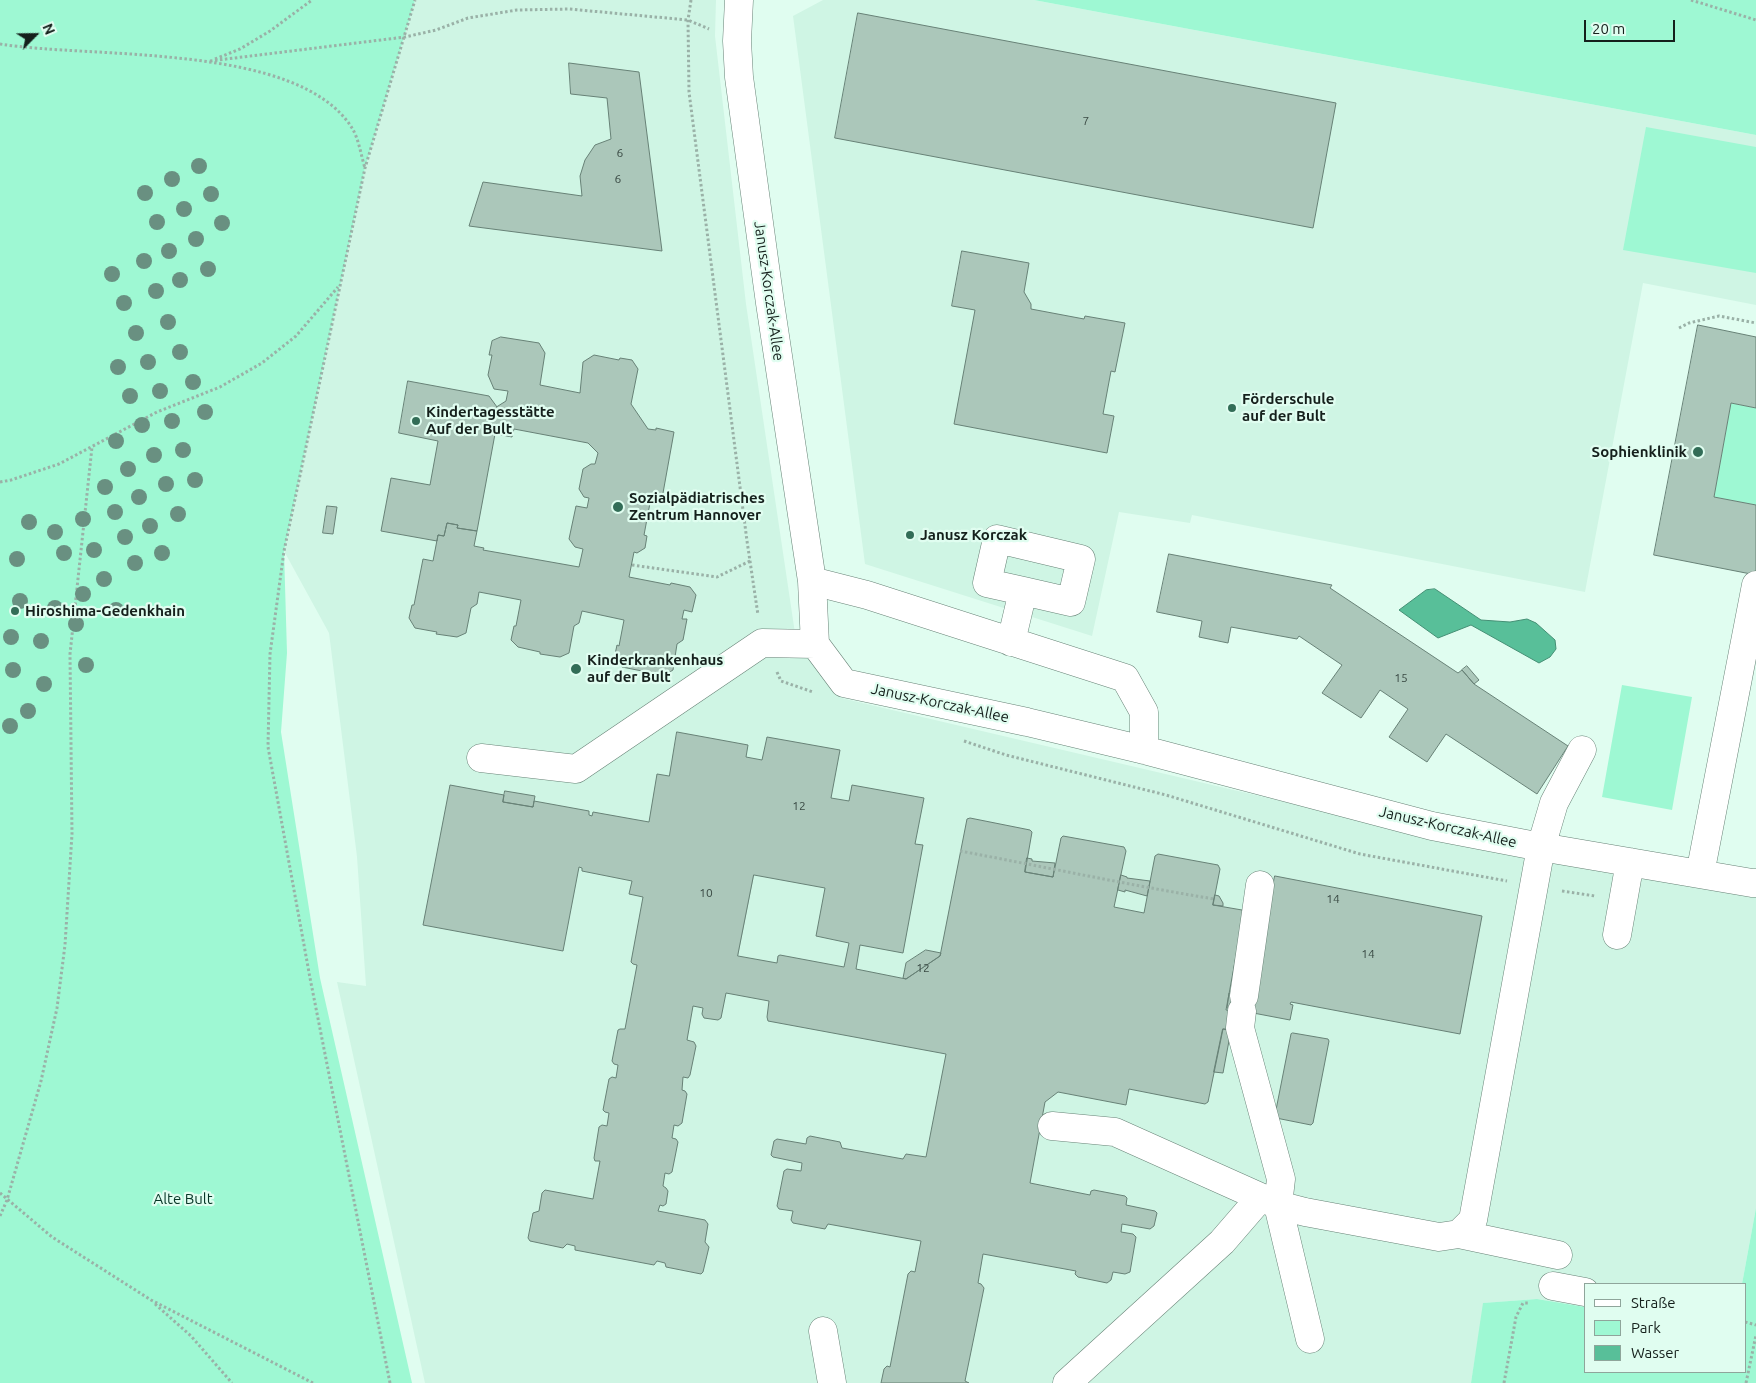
<!DOCTYPE html>
<html>
<head>
<meta charset="utf-8">
<style>
  body { margin:0 }
  #map { position:relative; width:1756px; height:1383px; overflow:hidden; background:#e0fdf0; font-family:Ubuntu,sans-serif }
  canvas { display:block }
  .legend { position:absolute; left:1584px; top:1283px; width:162px; height:90px; box-sizing:border-box; background:#e0fdf0; border:1px solid #8fa59b; margin:0; padding:6px 9px; list-style:none; font-size:15px; color:#15201c }
  .legend li { display:flex; align-items:center; gap:10px; height:25px }
  .legend b { width:25px; border:1px solid #8fa59b }
  .north { position:absolute; left:10px; top:10px; width:50px; height:50px; -webkit-text-stroke:4px #e0fdf0; paint-order:stroke; rotate:67deg; font-size:14px; font-weight:700; line-height:20px; text-align:center; color:#15201c }
  .north::after { content:''; display:block; margin:auto; width:18px; height:22px; background:#15201c; clip-path:polygon(50% 0,100% 100%,50% 72%,0 100%) }
  .scale { position:absolute; left:1584px; top:20px; width:91px; height:22px; box-sizing:border-box; border:2px solid #15201c; border-top:0; padding-left:6px; font-size:15px; line-height:18px; white-space:nowrap; color:#15201c; -webkit-text-stroke:4px #e0fdf0; paint-order:stroke }
</style>
</head>
<body>
<div id="map">
<canvas width="1756" height="1383"></canvas>
<ul class="legend">
<li><b style="height:6px;background:#fff"></b>Straße</li>
<li><b style="height:14px;background:#9ef8d3"></b>Park</li>
<li><b style="height:14px;background:#58bf99"></b>Wasser</li>
</ul>
<div class="north">N</div>
<div class="scale">20 m</div>
</div>
<script>
const context = document.querySelector('canvas').getContext('2d');
context.lineJoin = 'round';
function fillPath(path, color) { context.fillStyle = color; context.fill(path, 'evenodd'); }
function strokePath(path, color, width, dash) { context.strokeStyle = color; context.lineWidth = width; context.lineCap = dash ? 'butt' : 'round'; context.setLineDash(dash || []); context.stroke(path); }
function drawText(font, color, halo, rows, align = 'center') {
  context.font = font + ' Ubuntu,sans-serif'; context.lineWidth = 4.5; context.setLineDash([]); context.textBaseline = 'middle'; context.strokeStyle = halo; context.fillStyle = color; for (const [text, x, y, turn = 0] of rows) {
    context.save(); context.translate(x, y); context.rotate((+turn || 0) * Math.PI / 180); context.textAlign = isNaN(turn) ? turn : align; if (halo) context.strokeText(text, 0, 0); context.fillText(text, 0, 0); context.restore();
  }
}
fillPath(new Path2D(`
  M415,0h301l-1,36 31,268 50,336 45,58 589,138 326,55v317l-14,76h-157v23l-48,-8 -53,4 -13,80h-1046l-88,-401 29,4 -9,-129 -28,-224 -45,-82 81,-383z
  M823,0h211l722,135v170l-113,-22 -58,309 -393,-77 -2,8 -71,-11 -27,124 -227,-72 -72,-548z`), '#cff5e4');
fillPath(new Path2D(`
  M0,0h415l-50,168 -81,383 3,102 -6,79 39,246 92,405h-412z
  M1034,0h722v135z
  M1646,127l110,20v126l-133,-23z
  M1731,403l25,5v97l-42,-8z
  M1622,685l70,12 -20,113 -70,-13z
  M1756,1208v175h-285l12,-80 54,-4 48,8v65h160v-88h-3z`), '#9ef8d3');
const water = new Path2D(`
  M1435,589l46,31 29,2 17,-3 9,4 19,17 1,9 -6,8 -11,6 -68,-38 -33,13 -39,-28 27,-20z`);
fillPath(water, '#58bf99');
strokePath(water, '#448f74', 1);
const building = new Path2D(`
  M858,13l478,90 -23,125 -478,-90z
  M569,63l70,9 23,179 -193,-25 14,-44 99,14 -2,-20 5,-16 10,-15 16,-6 -4,-41 -36,-4z
  M962,251l67,12 -5,29 7,12v5l53,10 1,-3 40,7 -10,49 -4,-1 -8,43 11,2 -7,37 -153,-29 21,-114 -23,-4z
  M1698,325l58,12v71l-25,-5 -17,94 42,8v70l-102,-20z
  M501,337l38,6 6,10 -5,32 40,8 3,-31 11,-7 25,5 1,-2 12,2 6,9 -7,35 17,25 8,1v-2l18,4 -11,61 -13,10 -6,32 3,1 -2,12 -8,5 -3,-1 -5,25 41,8 1,-2 19,4 6,8 -4,17 -8,-2 -2,9h5l-4,21 -6,4 -4,26 -10,6 -21,-3v-2l-20,-4 -8,-8 3,-14 2,1 5,-26 -42,-9 -3,12 -5,3 -5,27 -9,4 -20,-3v-2l-22,-5 -7,-7 3,-14h2l5,-26 -42,-8 -2,12 -6,4 -5,25 -9,4 -21,-3 1,-2 -22,-4 -6,-10 3,-13h2l9,-46 10,2 5,-26 6,1 3,-13 11,2 -1,3 20,3 -3,15 10,2 -1,2 96,17 4,-18 -8,-2 -6,-8 7,-33 11,2 2,-10 -5,-1 -5,-8 4,-20 8,-5h4l3,-11 -10,-10 -74,-14 -2,8 -26,-5 4,-21 16,-10 2,-10 -14,-2 -6,-14 4,-20h-3l3,-14z
  M408,381l81,15 8,11 -7,4 -4,21 9,2 -18,97 -20,-3 1,-3 -11,-2 -3,13 -6,-1 -1,6 -56,-10 10,-53 39,7 8,-44 -39,-8z
  M327,506l10,1 -4,27 -10,-1z
  M1169,554l163,31 -2,3 128,85 4,-3 12,14 94,62 -31,48 -91,-60 -19,28 -38,-25 19,-28 -28,-19 -19,28 -39,-25 20,-28 -43,-29 -2,3 -66,-12 -3,16 -29,-6 3,-16 -45,-9z
  M1467,666l12,14 -5,4 -12,-14z
  M677,732l71,13 -2,12 16,3 5,-23 73,13 -9,48 18,3 3,-16 72,13 -9,46 8,1 -20,108 -43,-8 -4,24 50,10 34,-23 27,-137 3,-1 60,12 2,2 -7,40 28,5 8,-39 2,-2 61,11 2,4 -12,56 30,6 11,-57 3,-2 60,11 2,4 -7,36 29,5 2,3 -18,97 9,1 -4,19 -8,-1 -15,73 -3,2 -76,-15 -3,16 -68,-13 -13,10 -15,81 60,12 1,-4 3,-1 31,6 2,2 -1,7 29,6 2,2 -3,13 -4,3 -28,-5 -1,8 12,2 3,3 -6,35 -5,2 -12,-2 -2,8 -4,3 -29,-6 -3,-3 1,-3 -93,-17 -5,29 3,1 3,4 -19,93 4,2h-88l3,-14 3,-3 3,1 18,-93 3,-3 4,1 6,-31 -93,-17 -3,5 -32,-6 -2,-3 2,-9 -14,-2 -2,-3 7,-35 3,-2 14,2 1,-8 -29,-6 -2,-2 3,-14 3,-2 29,5 1,-6 3,-2 30,6 2,6 61,11 3,-5 20,3 20,-103 -178,-33 -1,-4 2,-16 -43,-8 -5,25 -3,2 -14,-2 -2,-4 1,-6 -10,-2 -6,34 7,2 2,4 -6,29 -2,3 -5,-1 -1,13 3,1 2,3 -5,29 -4,3 -4,-1 -2,13 4,1 2,3 -6,30 -3,2 -4,-1 -2,13 3,2 2,3 -2,13 -3,2 -3,-1 -2,6 47,9 3,4 -3,18 4,5 -6,25 -2,2 -35,-7 -1,-4 -8,-2 -3,4 -79,-15v-4l-8,-2 -4,4 -33,-7 -2,-3 5,-25 6,-2 3,-18 3,-3 48,9 7,-38h-5l-1,-3 5,-31 3,-2 5,1 2,-13 -4,-1 -2,-2 6,-31 3,-2 4,1 2,-13 -4,-1 -2,-3 6,-31 2,-1h5l12,-64 -4,-1 -2,-2 12,-65 -14,-3 3,-13 -50,-10v-3l-3,-1 -16,84 -140,-26 27,-140 54,10 -1,7 30,5 1,-6 55,10v4l3,1 1,-4 56,10 8,-48 12,2zM754,875l71,13 -9,48 33,7 -5,24 -64,-12 -2,1 -1,7 -39,-7z
  M505,791l30,5 -2,11 -30,-5z
  M1027,858l5,1v2l23,2 -2,14 -28,-5z
  M1121,875l6,2v1l23,3 -3,15 -22,-6v2l-7,-2z
  M1275,876l207,40 -22,118 -169,-32 -1,2 3,1 -3,15 -63,-12 2,-15 25,5 -2,-3z
  M1215,895l4,1 4,7v3l-10,-1z
  M926,950l15,3 -1,3 -34,23 -3,-1 3,-15z
  M1223,1029l8,1 -8,43 -9,-1z
  M1293,1033l35,6 1,2 -16,82 -2,2 -35,-7 -1,-3 16,-81z`);
fillPath(building, '#abc7ba');
strokePath(building, '#688277', 1);
const minor = new Path2D(`
  M739,0l-2,41 2,36 31,226 42,278 3,63 29,39 183,39 117,28 288,76 109,21 211,36h4
  M812,581l55,14 258,83 19,34v38
  M1011,642l12,-51 48,11 10,-43 -84,-20 -10,44 36,8
  M481,758l95,11 186,-126 53,1
  M1700,874l56,-289
  M1617,935l13,-73
  M1244,996l16,-111
  M1242,1011l-2,17 41,151 -3,26 32,134
  M1052,1126l63,6 163,73 27,7 134,25 20,-3 14,-14 68,-373 13,-44 28,-53
  M1459,1234l99,21
  M1553,1286l32,6
  M823,1331l9,52
  M1067,1383l155,-141 38,-44`);
strokePath(minor, '#688377', 29);
strokePath(new Path2D(`
  M691,0l-3,20 1,72 58,449 11,74
  M1691,0l65,20
  M0,44c92,15 298,-2 352,84 7,11 9,28 13,40
  M215,59l25,-10 30,-18 42,-31
  M210,61l195,-24 31,-7 32,-12 49,-8 52,-1 119,11 21,9
  M1679,328l10,-5 30,-7 37,7
  M0,482l11,-2 48,-16 98,-52 63,-25 42,-24 34,-27 42,-49
  M632,565l85,12 33,-16
  M777,672l4,9 32,11
  M964,741l42,14 160,40 194,59 147,27
  M960,851c85,16 169,34 254,48
  M1562,891l33,5
  M0,1193l52,44 99,63 162,83
  M0,1216l7,-16 34,-119 16,-73 8,-63 7,-111 -2,-180 22,-207
  M155,1304l36,32 41,47
  M1745,1322l11,3
  M390,1383l-80,-405 -42,-231 2,-93 14,-103 81,-383 50,-168
  M1504,1383l12,-66 7,-14h7
  M1746,1383l10,-48`), '#9ab1a7', 3, [2.5, 2.5]);
strokePath(minor, '#fff', 28);
context.fillStyle = '#699081';
for (const [x, y] of [
  [199,166],
  [172,179],
  [145,193],
  [211,194],
  [184,209],
  [157,222],
  [222,223],
  [196,239],
  [169,251],
  [144,261],
  [208,269],
  [112,274],
  [180,280],
  [156,291],
  [124,303],
  [168,322],
  [136,333],
  [180,352],
  [148,362],
  [118,367],
  [193,382],
  [160,391],
  [130,396],
  [205,412],
  [172,421],
  [142,425],
  [116,441],
  [183,450],
  [154,455],
  [128,469],
  [195,480],
  [166,484],
  [105,487],
  [139,497],
  [115,512],
  [178,514],
  [83,519],
  [29,522],
  [150,526],
  [55,532],
  [125,537],
  [94,550],
  [64,553],
  [162,553],
  [17,559],
  [135,563],
  [104,579],
  [83,594],
  [20,601],
  [55,608],
  [116,610],
  [76,624],
  [11,637],
  [41,641],
  [86,665],
  [13,670],
  [44,684],
  [28,711],
  [10,726]
]) { context.beginPath(); context.arc(x, y, 8, 0, 2 * Math.PI); context.fill(); }
for (const [x, y, r, color] of [
  [1232,408,5,"#326d57"],
  [416,421,5,"#326d57"],
  [1698,452,6,"#326d57"],
  [618,507,6,"#326d57"],
  [910,535,5,"#326d57"],
  [15,611,5,"#326d57"],
  [576,669,6,"#326d57"]
]) { const dot = new Path2D(); dot.arc(x, y, r, 0, 2 * Math.PI); context.fillStyle = color; context.fill(dot); strokePath(dot, '#e0fdf0', 2); }
drawText('12px', '#3a4a44', null, [
  ["7",1086,121],
  ["6",620,153],
  ["6",618,179],
  ["15",1401,678],
  ["12",799,806],
  ["10",706,893],
  ["14",1333,899],
  ["14",1368,954],
  ["12",923,968]
]);
drawText('15px', '#15201c', '#e0fdf0', [
  ["Janusz-Korczak-Allee",769,291,82],
  ["Janusz-Korczak-Allee",940,703,12],
  ["Janusz-Korczak-Allee",1448,827,13]
]);
drawText('bold 15px', '#15201c', '#e0fdf0', [
  ["Förderschule",1242,399],
  ["auf der Bult",1242,416],
  ["Kindertagesstätte",426,412],
  ["Auf der Bult",426,429],
  ["Sophienklinik",1687,452,"right"],
  ["Sozialpädiatrisches",629,498],
  ["Zentrum Hannover",629,515],
  ["Janusz Korczak",920,535],
  ["Hiroshima-Gedenkhain",25,611],
  ["Kinderkrankenhaus",587,660],
  ["auf der Bult",587,677]
], 'left');
drawText('15px', '#073627', '#e0fdf0', [
  ["Alte Bult",183,1199]
]);
</script>
</body>
</html>
